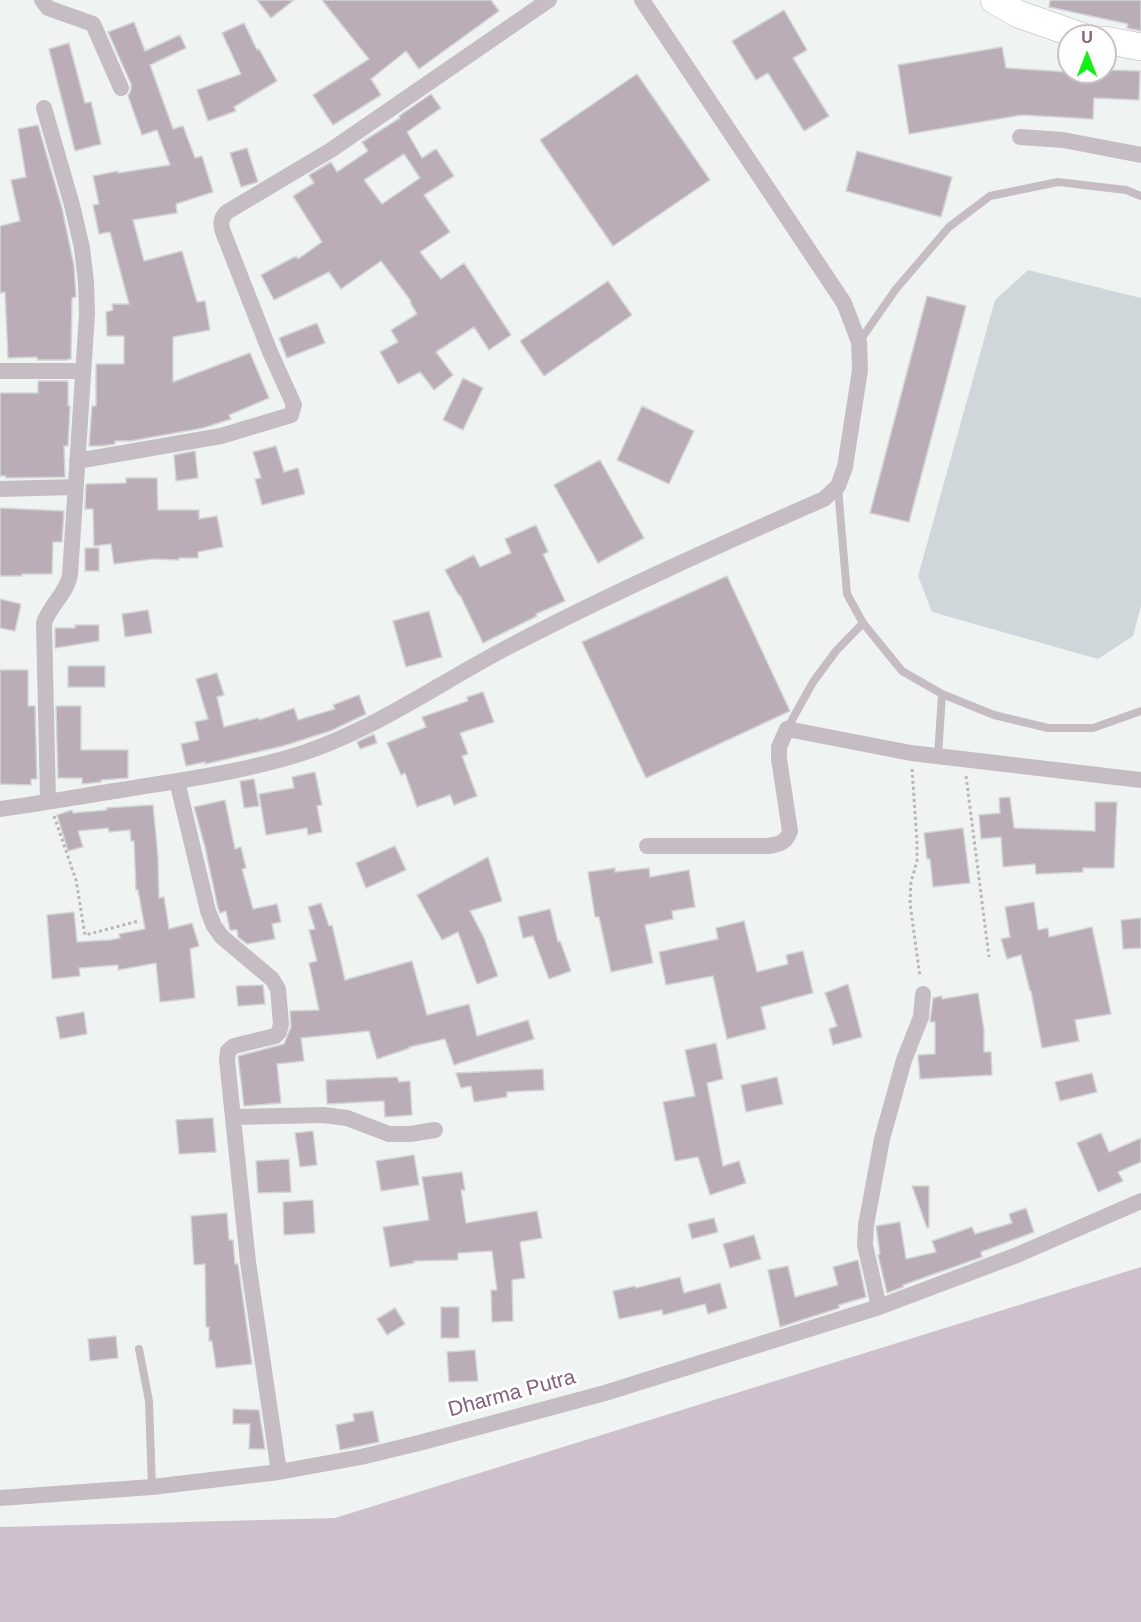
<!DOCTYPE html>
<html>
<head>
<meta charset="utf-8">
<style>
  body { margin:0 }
  #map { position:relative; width:1141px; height:1622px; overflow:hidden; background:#eff4f3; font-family:Arial,sans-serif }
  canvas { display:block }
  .north { position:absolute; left:1057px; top:24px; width:60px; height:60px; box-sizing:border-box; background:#fff; border:2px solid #cdbfca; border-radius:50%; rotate:0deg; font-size:16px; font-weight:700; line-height:24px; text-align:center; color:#83607b }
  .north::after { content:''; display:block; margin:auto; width:21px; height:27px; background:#13f016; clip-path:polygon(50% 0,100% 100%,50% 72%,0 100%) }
</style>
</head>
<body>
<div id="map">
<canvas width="1141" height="1622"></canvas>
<div class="north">U</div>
</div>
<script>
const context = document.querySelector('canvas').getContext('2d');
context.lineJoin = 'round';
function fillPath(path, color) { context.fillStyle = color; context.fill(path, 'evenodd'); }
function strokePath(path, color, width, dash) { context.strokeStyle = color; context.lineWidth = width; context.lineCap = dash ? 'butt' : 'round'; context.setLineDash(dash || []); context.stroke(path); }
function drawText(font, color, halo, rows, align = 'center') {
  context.font = font + ' Arial,sans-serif'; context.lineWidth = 6; context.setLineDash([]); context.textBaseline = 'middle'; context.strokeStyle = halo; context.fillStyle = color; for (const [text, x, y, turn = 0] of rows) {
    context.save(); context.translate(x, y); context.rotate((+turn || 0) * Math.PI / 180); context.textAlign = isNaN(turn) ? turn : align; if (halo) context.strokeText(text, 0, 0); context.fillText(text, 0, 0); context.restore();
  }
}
fillPath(new Path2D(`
  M1028,270l113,28v308l-8,30 -35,23 -166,-47 -14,-36 77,-276z`), '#d0d7db');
fillPath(new Path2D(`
  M1141,1267v355h-1141v-95l335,-9z`), '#cfc0ce');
const building = new Path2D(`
  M257,0h37l-23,18z
  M322,0h169l8,11 -80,58 -13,-18 -35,28 10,16 -48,30 -20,-30 56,-36z
  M1050,0h91v31l-14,-3 1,-4 -79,-17z
  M784,10l23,40 -14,8 36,58 -25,15 -36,-58 -12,7 -24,-39z
  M134,22l11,29 35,-16 6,13 -36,17 23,64 10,-3 12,32 7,-2 11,36 -37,12 1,9 -44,7 11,41 38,-10 15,51 8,-1 5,29 -37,7v45l77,-29 19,45 -40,17 2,4 -28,9 -73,13h-15v3l-14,2h-12l3,-40h4v-42h28v-28h-17l-1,-24 7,-2 -1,-6h17l-19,-72 -11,2 -6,-29 6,-1 -6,-28 25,-5v2l52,-8 -13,-35 -15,5 -14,-39 3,-6v-6l-23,-52z
  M244,23l13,27 2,-1 18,32 -43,26 2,4 -28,10 -11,-31 44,-16 -19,-41z
  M69,43l16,60 6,-1 10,42 -26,7 -26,-102z
  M1002,47l4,21 63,4h36v-2l35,1 -1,29 -45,-2 -1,21 -71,-4 -113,19 -11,-69z
  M637,74l73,106 -97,66 -73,-106z
  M431,94l10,14 -34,24 15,26 14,-9 18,27 -30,19 26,37 -30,20 21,27 23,-16 47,72 -22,15 -15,-23 -38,25 17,23 -19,15 -14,-18 -22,12 -18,-32 18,-10 -7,-12 26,-16 -7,-12 1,-1 -30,-40 -40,28 -12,-17 -55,28 -13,-25 35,-19 2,3 24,-17 -29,-46 21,-13 -5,-8 22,-13 6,10 31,-21 -6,-9 38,-24 -1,-2zM404,154l16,24 -38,26 -18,-24z
  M38,125l24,83 12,58 2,31 -4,1 -1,61h-3v1h-30l-1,-3 -29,1 -3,-66 -5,1v-67l20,-5 -9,-41 15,-3 -8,-48z
  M247,148l11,34 -17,5 -11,-34z
  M857,151l95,26 -11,40 -95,-26z
  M608,281l24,34 -88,61 -24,-35z
  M927,296l39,10 -57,216 -39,-9z
  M317,323l8,20 -38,15 -8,-20z
  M463,378l20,10 -20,42 -20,-10z
  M38,381h30v25h2l-2,40h-4l1,31 -59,1v-2h-6v-83h38z
  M642,406l52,25 -25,53 -52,-24z
  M276,446l8,26 14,-4 7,26 -43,11 -7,-26 6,-1 -8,-26z
  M195,451l3,27 -22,3 -2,-26z
  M600,460l44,78 -46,25 -44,-78z
  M126,478h31l1,32h41v9l18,-3 6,31 -25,5v6h-19v2l-26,-1 -39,5 -3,-20 -17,2 -1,-37h-8l1,-25 40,-1z
  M0,508l64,3 -2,31h-9l-1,32h-30v2h-22z
  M536,525l12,27 -5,2 22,47 -29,13 1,2 -54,27 -23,-48 -1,1 -14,-26 29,-15 6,12 31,-14 -6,-14z
  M85,548h14v23h-14z
  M727,576l63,135 -144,67 -64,-136z
  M0,599l21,5 -6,27 -15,-3z
  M148,610l4,23 -27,4 -3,-23z
  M429,611l13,46 -36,10 -13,-46z
  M75,625h24v16l-44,7v-20h20z
  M68,666h37v21h-37z
  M0,670h28v36h7l2,73h-6v6l-31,-1z
  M217,673l7,22 -7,2 7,30 34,-9 1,2 35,-12 4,12 37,-11 -2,-4 26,-10 7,19 -36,17 -47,15 -78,18v-2l-19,4 -5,-22 18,-4 -4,-18 13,-3 -12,-40z
  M483,692l11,30 -34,11 8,21 -6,2 15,40 -23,9 -4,-10 -33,12 -12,-34 -4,2 -14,-32 39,-16 -4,-10 46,-16 -1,-4z
  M56,706h25v44h47v28l-27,2v2l-19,2v-6h-24z
  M374,734l3,9 -17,6 -3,-7z
  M315,772l7,33 -5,1 5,26 -14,3 -1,-7 -41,7 -7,-41 35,-6 -2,-11z
  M254,779l5,27 -15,2 -4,-27z
  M1010,797l4,31 81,3v-29h22l-3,66h-31v4l-47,2 -1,-10 -32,3 -2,-30 -20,2 -2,-24 21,-2 -1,-15z
  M225,800l10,49 6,-2 5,21 -4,1 11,40 24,-5 4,18 -9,2 3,15 -28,5 -9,-7 -1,-7h-7l-4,-19 -6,2 -2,-5 -13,-61 -11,-40z
  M153,805l5,52 1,41 5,-1 5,32 23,-6 7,23 -9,3 5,49 -35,4 -4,-39 -38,7v-5l-39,3 1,8 -28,3 -5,-64 27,-3 3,30 33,-2 10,-2 -1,-4 26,-5 -7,-39h-2l-2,-49h-3l-1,-11 -21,2 -1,-4 -30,3 5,16 -15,4 -11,-36 15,-5 1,3 34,-3 -1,-2z
  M963,828l7,55 -37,4 -3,-28h-3l-3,-26z
  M395,846l11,24 -40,18 -10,-25z
  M488,857l14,44 -32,10 14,27 14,38 -21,8 -19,-52 -16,8 -25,-45z
  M615,868v4l34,-4 1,9 39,-7 6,37 -23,4 1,8 -28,6 8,38 -42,9 -12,-55h-4l-7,-45z
  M1034,902l4,28 10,-2 1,9 43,-10 19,87 -36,6 4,21 -37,7 -11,-57h-1l-9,-36 -14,4 -6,-20 9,-2 -5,-30z
  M321,903l8,23 3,-1 13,55 67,-19 15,54 42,-11 8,32 51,-16 6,19 -80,26 -9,-26 -36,8 1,1 -33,11 -8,-28 -68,7 3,23 -27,3 4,39 -37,3 -6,-50 46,-12 7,-17 -1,-16 29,-1 -10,-47 8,-2 -8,-31 6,-1 -7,-22z
  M550,909l8,33 2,-1 11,30 -22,8 -16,-43 -10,2 -5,-21z
  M1141,918v30l-18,1 -2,-29z
  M744,921l13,51 31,-8 -2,-9 17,-4 10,42 -52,14 5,22 -39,10 -14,-63 -47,9 -7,-33 59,-13 -2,-11z
  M848,984l14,53 -29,8 -4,-16 8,-3 -12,-33z
  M236,986l27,-1 2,19 -27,2z
  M978,993l6,37v22h7l1,23 -72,4 -2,-24 17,-1v-32h-5l3,-24 9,-2v3z
  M84,1012l3,22 -27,5 -4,-22z
  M716,1043l7,36 -16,4 16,83 16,-5 7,22 -36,12 -12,-38 -23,4 -12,-59 32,-6 -10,-46z
  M543,1069l1,21 -37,2v5l-33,5 -3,-16 -10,2 -5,-15z
  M1092,1073l5,19 -37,9 -5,-19z
  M397,1077l2,5 11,-1 2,34 -27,2 -1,-16 -57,3 -1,-24z
  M777,1077l6,27 -37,8 -5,-27z
  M213,1118l3,34 -37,2 -3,-34z
  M313,1131l4,34 -17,2 -5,-34z
  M1101,1133l8,19 32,-14v24l-23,10 5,9 -25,11 -21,-49z
  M414,1155l5,30 -38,6 -5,-30z
  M289,1159l2,33 -33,1 -2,-32z
  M462,1172l3,18h-4l5,33 71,-12 5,27 -22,4 5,36 -13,2 1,41 -21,1 -1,-32h6l-5,-39 -34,2v7l-44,1v2l-24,4 -7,-40 46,-7 -7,-43z
  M912,1186h17v41l-2,1z
  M313,1200l2,33 -31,2 -1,-33z
  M1026,1208l8,24 -53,20 1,5 -79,28v2l-16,6 -9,-38 2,-1 -4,-28 24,-4 6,37 30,-7 -4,-11 40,-14 3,7 37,-11 -3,-9z
  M227,1213l2,27h4l2,24h3l14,100 -36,4 -4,-27h-3v-14h-3l-1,-63 -11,1 -3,-49z
  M714,1218l4,14 -26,7 -4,-15z
  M754,1235l7,24 -31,9 -7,-24z
  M858,1260l8,37 -27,8v3l-59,19 -12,-57 20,-4 7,31 43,-12 -5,-18z
  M680,1277l4,16 36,-10 7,25 -19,6 -3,-10 -42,11 -1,-5 -43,9 -6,-28 22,-5 1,2z
  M441,1307h18v31h-18z
  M395,1308l10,16 -18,11 -10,-16z
  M116,1336l2,22 -28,3 -2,-22z
  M475,1350l3,31 -29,1 -2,-30z
  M233,1409l26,1 6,39h-16l1,-25h-17z
  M373,1411l6,31 -39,8 -4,-25 18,-4 -1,-7z`);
fillPath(building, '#baadb8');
strokePath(building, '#d2d5d4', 1.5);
const trunk = new Path2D(`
  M994,0l24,14 63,22
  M1105,40l36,7`);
strokePath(trunk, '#b8b0b6', 28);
strokePath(new Path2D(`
  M912,769l5,73v19l-6,21 -1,21 10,74
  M966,776l23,181
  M54,816l22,64 9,55 54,-14`), '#bcb5ba', 3, [3, 3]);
strokePath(new Path2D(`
  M859,342l37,-53 53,-62 41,-31 68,-14 68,8 15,6
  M838,488l9,106 16,29 39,48 40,23 52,21 54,13h45l48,-17
  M787,729l26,-47 23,-31 27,-28
  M938,756l4,-62
  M139,1349l10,52 3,86`), '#c6bdc4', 8);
strokePath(new Path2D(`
  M42,0l6,8 45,16 28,64
  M44,108l28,97 10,43 4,34 1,32 -17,261c-3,18 -20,30 -26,48l4,178
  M1020,137l43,3 78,15
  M0,371h83
  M77,461l144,-25 70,-21 3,-10 -24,-53 -47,-120c-3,-9 -2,-14 4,-20l104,-62 218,-150
  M0,489l75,-2
  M177,781l31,130 6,15 8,11 50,42 6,10 3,35 -2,8 -4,4 -41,10 -6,5 -1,9 21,202 31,210
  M0,809c40,-5 81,-13 121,-19 60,-10 123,-18 182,-37 75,-25 139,-72 209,-108 102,-53 207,-100 312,-146l14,-13 7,-19 15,-97 -1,-28 -15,-39 -202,-303
  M647,846h121c12,-2 18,-3 22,-15l-11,-72v-12l8,-18 124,24 230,27
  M233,1117l90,-2 24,3 42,16h21l25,-4
  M879,1307l-14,-62 1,-20 16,-86 22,-79 17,-43 2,-23
  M0,1498l152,-11 127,-15 82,-15 58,-14 186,-50 274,-86 138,-52 124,-54`), '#c6bdc4', 16);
strokePath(trunk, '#fff', 27);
drawText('21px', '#83607b', '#fff', [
  ["Dharma Putra",512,1394,-15]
]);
</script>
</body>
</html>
